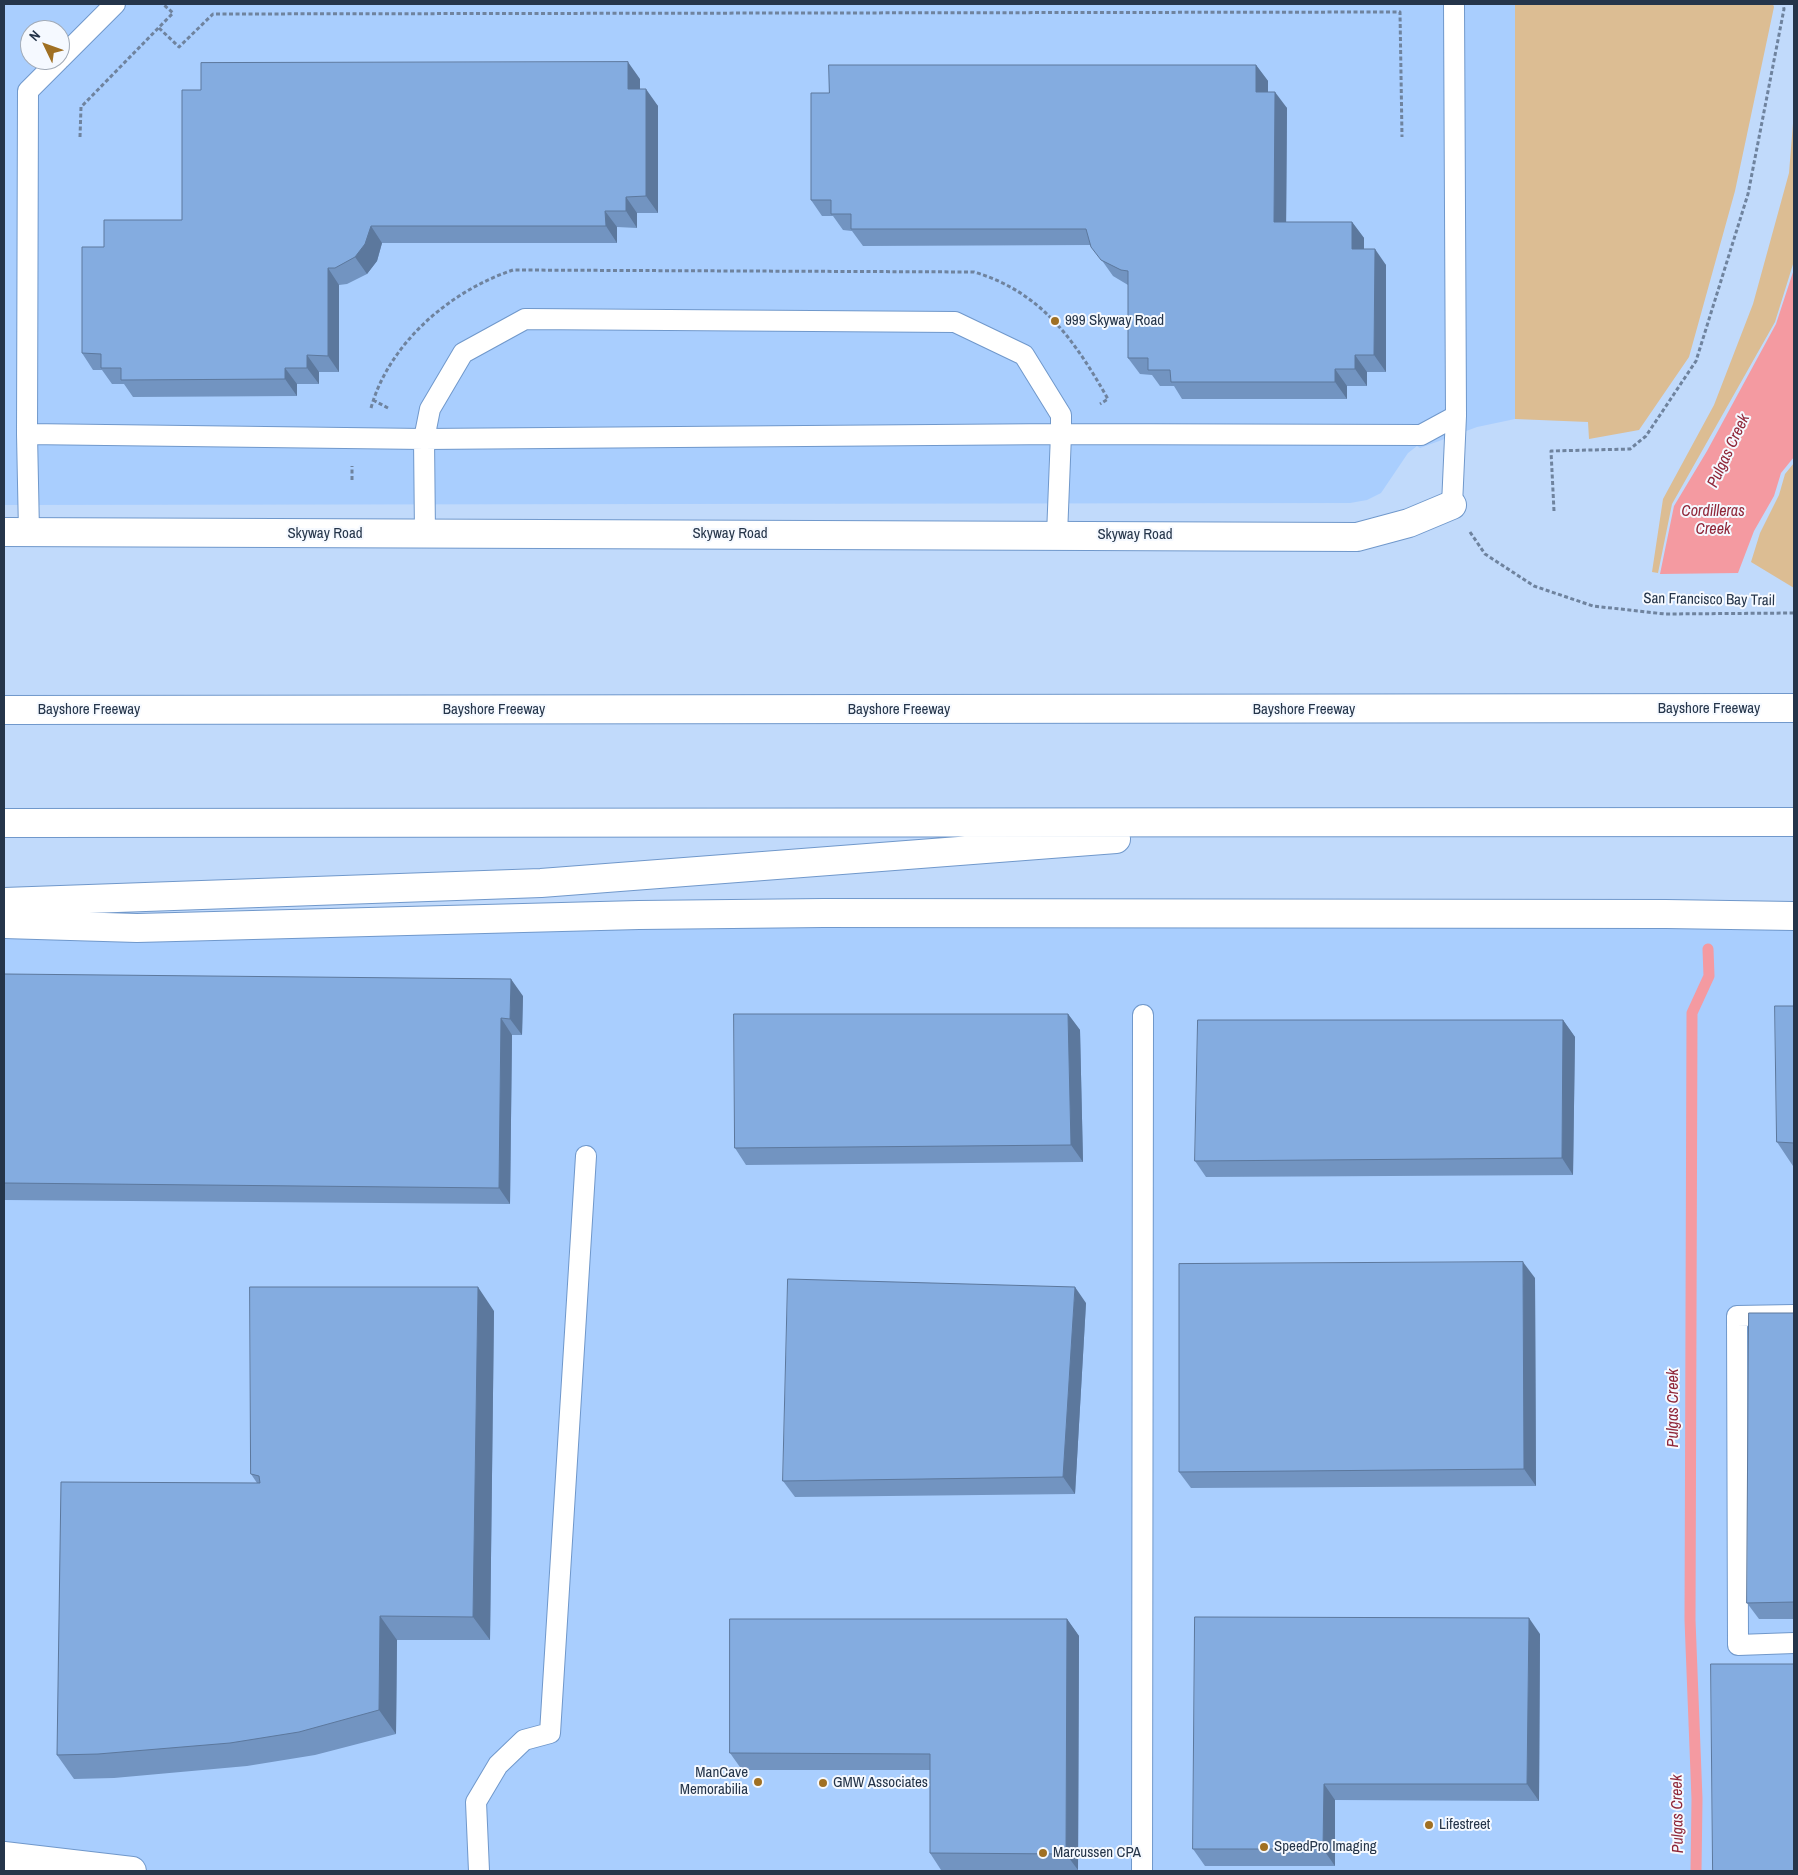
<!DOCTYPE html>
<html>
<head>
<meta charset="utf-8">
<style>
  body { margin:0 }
  #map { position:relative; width:1798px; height:1875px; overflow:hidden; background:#c1dafb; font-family:"Archivo Narrow",sans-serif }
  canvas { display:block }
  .frame { position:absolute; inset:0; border:5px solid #25354a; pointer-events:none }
  .north { position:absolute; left:20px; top:20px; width:50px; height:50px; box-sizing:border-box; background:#f5f9ff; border:1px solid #a2abb7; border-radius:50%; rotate:312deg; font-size:14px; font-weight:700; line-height:20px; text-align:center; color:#25354a }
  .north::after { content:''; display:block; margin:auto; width:18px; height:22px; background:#a07023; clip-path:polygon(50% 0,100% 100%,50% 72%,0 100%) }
</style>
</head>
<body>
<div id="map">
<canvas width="1798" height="1875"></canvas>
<div class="frame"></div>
<div class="north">N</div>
</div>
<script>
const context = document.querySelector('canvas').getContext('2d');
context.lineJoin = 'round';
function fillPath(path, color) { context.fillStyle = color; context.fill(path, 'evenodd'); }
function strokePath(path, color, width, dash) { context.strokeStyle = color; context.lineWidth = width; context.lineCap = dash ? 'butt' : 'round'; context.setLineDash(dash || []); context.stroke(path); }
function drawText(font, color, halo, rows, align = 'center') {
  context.font = font + ' "Archivo Narrow",sans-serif'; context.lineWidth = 4; context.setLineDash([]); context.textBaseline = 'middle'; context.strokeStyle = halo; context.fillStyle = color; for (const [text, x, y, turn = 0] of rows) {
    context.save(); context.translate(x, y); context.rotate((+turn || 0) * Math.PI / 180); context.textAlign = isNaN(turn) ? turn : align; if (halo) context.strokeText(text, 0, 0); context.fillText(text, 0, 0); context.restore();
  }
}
fillPath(new Path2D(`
  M4,4h1511v415l-38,8 -57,21 -3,-2 -9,7 -27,40 -14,7 -17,3 -1346,2zM30,30h30v30h-30z
  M1794,916v955h-1790v-947z`), '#a9cefe');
fillPath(new Path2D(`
  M1515,4h258l1,3 -39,184 -46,166 -50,73 -50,9 -1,-17 -73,-3z
  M1794,111v150l-19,61 -103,182 -14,69 -6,-1 11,-73 51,-94 39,-101 36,-131z
  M1794,463v125l-43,-26 9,-29 19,-38 6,-21z`), '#dcbd93');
fillPath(new Path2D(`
  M1794,269v188l-13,16 -7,23 -20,35 -16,42 -78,1 14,-68 33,-55 69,-127z`), '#f49aa1');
strokePath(new Path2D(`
  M1696,1871l1,-72 -7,-179 2,-607 17,-37 -1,-27`), '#f49aa1', 11);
const service = new Path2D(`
  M60,59l55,-55
  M59,60l-31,31 -1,343 397,5 637,-5 360,1 35,-19 -2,-412
  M27,434l2,98
  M1452,505l4,-89
  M425,534l-1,-95 6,-30 33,-56 62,-34 430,3 69,33 37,60v19l-4,101
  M1794,1315l-57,1 1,329 56,-2
  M479,1871l-3,-69 22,-37 26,-25 26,-7 36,-577
  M1142,1871l1,-856`);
const tertiary = new Path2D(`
  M4,532l1353,5 52,-14 43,-18`);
const secondary = new Path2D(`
  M4,1856l128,15`);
const motorway = new Path2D(`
  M4,710l1790,-2
  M4,823l1790,-1
  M4,902l537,-19 575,-44
  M4,924l133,4 502,-13 185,-2 842,1 128,2`);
strokePath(service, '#7098cb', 22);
strokePath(tertiary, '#7098cb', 30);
strokePath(secondary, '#7098cb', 30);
strokePath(motorway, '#7098cb', 30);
strokePath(new Path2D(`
  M159,28l20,19 34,-33 1187,-2 2,125
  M80,137l1,-30 92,-94 -10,-9
  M373,400l15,8
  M371,408c18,-65 79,-117 142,-138l461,2c68,20 101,69 134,127l-8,5
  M352,480v-14
  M1554,511l-3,-60 79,-2 16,-13 50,-75 52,-167 36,-185 -1,-5
  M1470,532l15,22 49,32 59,20 72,8 129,-1`), '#6f839e', 3, [4, 2.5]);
strokePath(service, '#fff', 20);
strokePath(tertiary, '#fff', 28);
strokePath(secondary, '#fff', 28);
strokePath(motorway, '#fff', 28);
fillPath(new Path2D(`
  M1256,65l12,16v11l19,16 -1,114h66l12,16v11l22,16v107h-19v14h-20v13h-165l-8,-13h-14l-8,-11 -12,-1 -12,-16v-73l-15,-9 -22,-31 -228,1 -11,-15 -9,-1 -10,-14h-11l-11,-16 18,-107z
  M640,79v10l18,17v107h-21v15l-20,-1v16h-235l-5,18 -10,13 -20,10 -8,1v87h-20v12h-22v12l-164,1 -9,-13h-12l-10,-14h-9l-11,-17 22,-106 78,-27 19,-130z
  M4,974l519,22 -1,39h-10l-2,169 -506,-4z
  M1794,1006v160h-1l-16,-24z
  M1068,1014l12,16 3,132 -337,3 -11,-17z
  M1563,1020l12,17 -2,138 -367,2 -11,-16z
  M1535,1278l1,208 -345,2 -12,-16z
  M1086,1303l-11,191 -280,3 -12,-16z
  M494,1311l-4,329h-93l-1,94 -81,21 -68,11 -133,12 -40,1 -17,-24 200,-272 -6,-9z
  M1794,1313v306h-35l-12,-16z
  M1067,1619l12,17 -1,234h-137l-11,-17v-83h-188l-12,-17z
  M1540,1634l-1,167 -204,-1v66h-130l-12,-17z`), '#7294c1');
fillPath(new Path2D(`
  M628,62l12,17v27l-12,-17z
  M1256,65l12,16v27l-12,-16z
  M646,89l12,17v107l-12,-17z
  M1275,92l12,16 -1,130 -12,-16z
  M626,197l11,16v15l-11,-17z
  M605,211l12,16v16l-11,-17z
  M1352,222l12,16v27l-12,-16z
  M371,226l11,17 -5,18 -10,13 -12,-17z
  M1375,249l11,16v107l-12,-17z
  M328,268l11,17v87l-11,-16z
  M307,355l12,17v12l-12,-16z
  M1355,355l12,17v14l-12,-17z
  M285,368l12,16v12l-12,-17z
  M1335,369l12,17v13l-12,-17z
  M511,979l12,17 -1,39 -12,-16z
  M1068,1014l12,16 3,132 -12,-17z
  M501,1018l11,17 -2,169 -11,-16z
  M1563,1020l12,17 -2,138 -11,-17z
  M1523,1262l12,16 1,208 -12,-17z
  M478,1287l16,24 -4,329 -17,-23z
  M1075,1287l11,16 -11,191 -12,-17z
  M380,1616l17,24 -1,94 -17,-24z
  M1529,1618l11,16 -1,167 -12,-17z
  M1067,1619l12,17 -1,234 -12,-16z
  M1324,1784l11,16v66l-12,-17z`), '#5c789d');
const building = new Path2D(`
  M628,62v27h18v107l-20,1v14h-21l1,15h-235l-6,18 -10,13 -20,11h-7v88l-21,-1v13h-22v11l-164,1v-12h-20v-14l-19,-1v-106h22v-27h78v-130h19v-27z
  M829,65h427v27h19l-1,130h78v27h23l-1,106h-19v14h-20v13h-164l-1,-12h-22v-12h-20v-87l-7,-1 -20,-10 -10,-13 -5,-18h-235v-15h-20v-14h-20v-107h18z
  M4,974l507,5 -1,40 -9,-1 -2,170 -495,-5z
  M1775,1006h19v137l-17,-1z
  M734,1014h334l3,131 -336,3z
  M1198,1020h365l-1,138 -367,3z
  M1523,1262l1,207 -345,3v-208z
  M788,1279l287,8 -12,190 -280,4z
  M250,1287h228l-5,330 -93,-1 -1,94 -80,22 -69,11 -132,11 -41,1 4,-273 199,1 -1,-7 -8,-2z
  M1749,1313h45v289l-47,1z
  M1195,1617l334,1 -2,166h-203l-1,65h-130z
  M730,1619h337l-1,235 -136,-1v-99l-200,-1z
  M1711,1664h83v207h-81z`);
fillPath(building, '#84ace0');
strokePath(building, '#5c789d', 1);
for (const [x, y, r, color] of [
  [1055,321,5,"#a07023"],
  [758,1782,5,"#a07023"],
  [823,1783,5,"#a07023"],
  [1429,1825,5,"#a07023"],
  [1264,1847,5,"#a07023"],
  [1043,1853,5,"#a07023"]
]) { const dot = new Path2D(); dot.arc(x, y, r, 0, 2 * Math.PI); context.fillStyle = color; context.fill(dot); strokePath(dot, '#f5f9ff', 2); }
drawText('15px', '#25354a', '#f5f9ff', [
  ["999 Skyway Road",1065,321],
  ["ManCave",748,1773,"right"],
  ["Memorabilia",748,1790,"right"],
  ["GMW Associates",833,1783],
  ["Lifestreet",1439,1825],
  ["SpeedPro Imaging",1274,1847],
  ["Marcussen CPA",1053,1853]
], 'left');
drawText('15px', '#25354a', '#f5f9ff', [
  ["Skyway Road",325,534],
  ["Skyway Road",730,534],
  ["Skyway Road",1135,535],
  ["San Francisco Bay Trail",1709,600,1],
  ["Bayshore Freeway",1709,709],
  ["Bayshore Freeway",89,710],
  ["Bayshore Freeway",494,710],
  ["Bayshore Freeway",899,710],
  ["Bayshore Freeway",1304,710]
]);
drawText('italic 16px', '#8f2739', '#f5f9ff', [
  ["Pulgas Creek",1729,451,-65],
  ["Cordilleras",1713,512],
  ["Creek",1713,530],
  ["Pulgas Creek",1674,1408,-90],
  ["Pulgas Creek",1678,1814,-91]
]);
</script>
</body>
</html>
